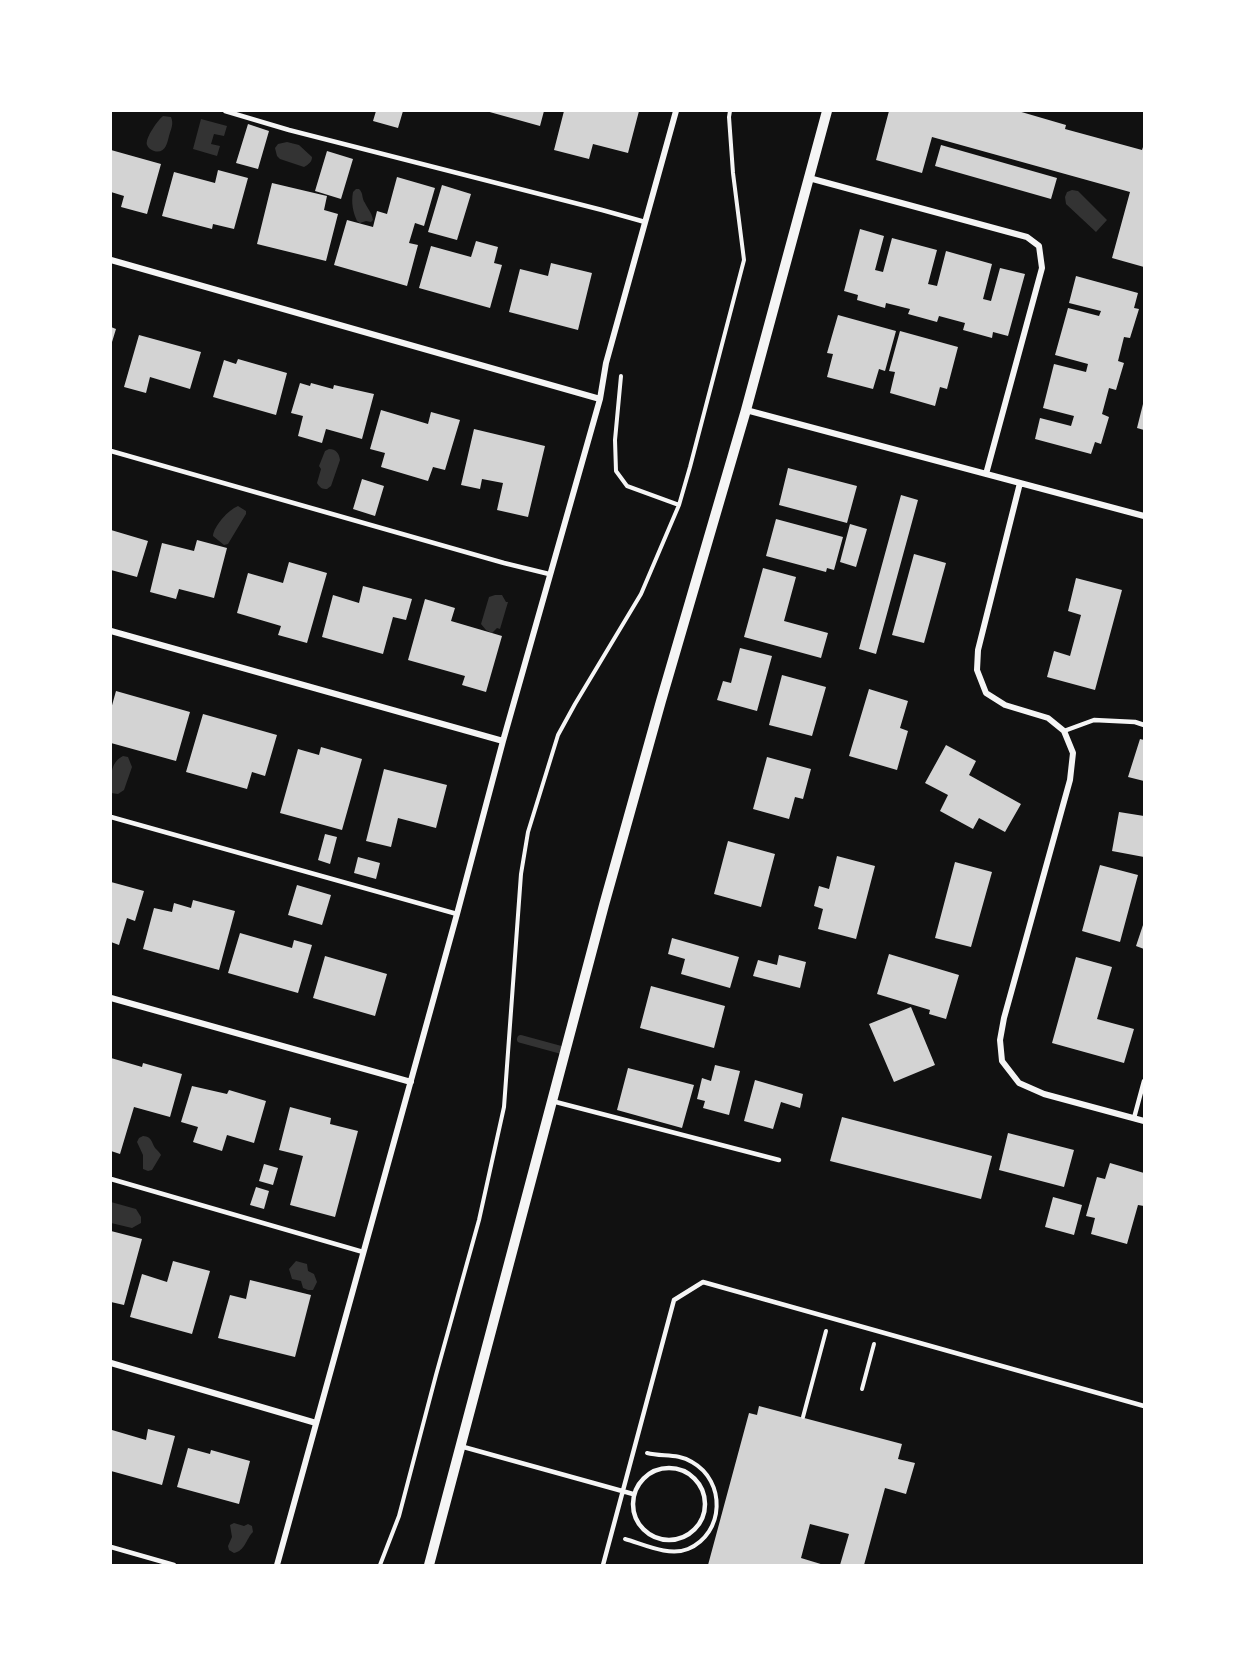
<!DOCTYPE html>
<html>
<head>
<meta charset="utf-8">
<style>
  body { margin:0 }
  #map { position:relative; width:1255px; height:1676px; overflow:hidden; background:#111; font-family:Cabin,sans-serif }
  canvas { display:block }
  .frame { position:absolute; inset:0; border:112px solid #fff; pointer-events:none }
</style>
</head>
<body>
<div id="map">
<canvas width="1255" height="1676"></canvas>
<div class="frame"></div>
</div>
<script>
const context = document.querySelector('canvas').getContext('2d');
context.lineJoin = 'round';
function fillPath(path, color) { context.fillStyle = color; context.fill(path, 'evenodd'); }
function strokePath(path, color, width, dash) { context.strokeStyle = color; context.lineWidth = width; context.lineCap = dash ? 'butt' : 'round'; context.setLineDash(dash || []); context.stroke(path); }
fillPath(new Path2D(`
  M163,116l8,1c3,7 0,12 -2,19 -2,8 -4,18 -15,15 -3,-1 -6,-3 -7,-6 -2,-7 11,-25 16,-29z
  M201,119l26,7 -3,10 -10,-2 -3,10 9,2 -3,10 -24,-7z
  M287,142l12,3 13,12c0,5 -3,7 -8,10l-24,-8 -3,-3 -2,-8 3,-4z
  M356,189h3c5,5 2,8 6,14 3,6 7,10 8,17l-2,2 -5,-1 -6,2 -3,-2c-4,-9 -6,-18 -4,-29z
  M1072,190l6,1 29,29 -11,12 -30,-28 -1,-7 2,-5z
  M329,449c7,0 10,4 11,11l-9,26 -4,3c-5,0 -7,-1 -10,-6l4,-14 -2,-3 6,-15z
  M238,506l8,5v3l-18,30 -4,1 -11,-9c1,-10 15,-26 25,-30z
  M495,595h7l4,7h2l-8,27 -3,-1 -5,5 -6,-3 -5,-6 8,-27z
  M123,756l5,1 4,10 -8,23 -6,4 -7,-1c0,-14 -2,-30 12,-37z
  M143,1136c10,1 8,7 13,13 2,2 4,4 5,6l-9,15 -4,1 -5,-2v-14l-6,-13 2,-4z
  M111,1202l25,7 5,8v6l-9,5 -21,-5z
  M296,1261l11,3 1,7 6,3 3,8 -4,8h-5l-5,-2 -2,-7 -9,-2 -3,-10z
  M234,1523l10,3 4,-2 4,2 1,6c-7,7 -8,19 -19,21l-5,-3 -1,-4 4,-9 -2,-12z`), '#333');
strokePath(new Path2D(`
  M521,1039l44,12`), '#333', 8);
fillPath(new Path2D(`
  M376,111h27l-5,17 -25,-7z
  M486,111h58l-4,15z
  M564,111h75l-11,42 -35,-9 -4,15 -35,-9z
  M889,111h129l48,14 -1,4 77,21 2,-6v123l-32,-9 18,-66 -198,-55 -10,36 -46,-13z
  M248,124l21,7 -11,38 -22,-6z
  M941,145l116,33 -6,21 -116,-33z
  M111,150l50,14 -14,50 -26,-7 3,-11 -13,-4z
  M327,151l26,8 -12,40 -26,-8z
  M218,170l30,8 -14,51 -21,-5 -1,5 -50,-13 12,-44 41,11z
  M397,177l38,11 -11,38 -9,-3 -6,20 9,2 -11,41 -73,-21 13,-45 26,7 4,-16 10,3z
  M272,183l55,13 -3,14 14,4 -12,47 -69,-17z
  M442,185l29,9 -14,46 -29,-8z
  M860,229l24,7 -9,34 8,2 9,-34 45,12 -9,34 9,2 9,-35 46,13 -9,35 8,2 9,-33 25,6 -17,62 -15,-4 -1,6 -29,-8 2,-7 -26,-7 -2,6 -29,-8 2,-5 -24,-6 -1,5 -28,-8 1,-5 -14,-4z
  M476,241l22,6 -4,16 8,2 -12,43 -71,-20 12,-42 40,11z
  M551,263l41,10 -14,57 -69,-18 11,-43 28,7z
  M1076,276l62,17 -4,15 5,1 -9,29 -6,-1 -6,24 6,2 -8,27 -7,-2 -7,26 7,3 -8,27 -6,-2 -4,12 -56,-15 5,-21 31,8 3,-10 -31,-8 11,-44 32,8 2,-8 -33,-9 13,-47 31,8 2,-5 -32,-8z
  M838,315l58,16 -11,40 -6,-2 -6,20 -46,-12 6,-23 -6,-1z
  M111,327l5,2 -4,13h-1z
  M900,331l58,16 -11,42 -7,-2 -5,19 -45,-13 5,-21 -6,-1z
  M139,335l62,17 -11,37 -40,-12 -4,16 -22,-6z
  M238,359l49,14 -11,42 -63,-18 11,-37 12,4z
  M300,383l10,3 1,-3 22,6 1,-4 40,9 -12,45 -36,-10 -4,14 -24,-7 5,-20 -12,-3z
  M1143,404l1,1v25l-7,-2z
  M381,410l47,14 3,-12 29,8 -15,50 -12,-3 -5,14 -47,-14 4,-14 -15,-4z
  M474,429l71,17 -17,71 -31,-7 6,-27 -21,-4 -2,10 -19,-4z
  M788,468l69,18 -10,37 -68,-18z
  M362,479l22,7 -9,30 -22,-7z
  M901,495l17,5 -42,154 -17,-5z
  M776,519l67,18 -9,33 -7,-2 -1,4 -60,-16z
  M850,524l17,5 -11,38 -16,-5z
  M111,530l37,11 -11,36 -26,-7z
  M197,540l30,8 -13,50 -35,-9 -3,10 -26,-7 12,-49 32,8z
  M914,554l32,9 -22,80 -32,-8z
  M289,562l38,11 -20,70 -29,-8 3,-9 -44,-13 11,-40 35,10z
  M763,568l33,9 -12,44 44,12 -7,25 -77,-21z
  M1076,578l46,12 -27,100 -48,-13 7,-26 16,5 11,-41 -13,-4z
  M363,586l49,13 -6,21 -13,-3 -10,37 -61,-17 11,-42 26,8z
  M425,599l30,9 -4,13 51,15 -16,56 -24,-7 3,-9 -57,-16z
  M740,648l32,8 -15,55 -40,-11 6,-19 8,2z
  M782,675l44,12 -14,49 -43,-11z
  M869,689l39,12 -8,27 8,3 -11,39 -48,-14z
  M116,691l74,21 -14,49 -65,-18v-34z
  M203,714l74,21 -12,41 -13,-4 -5,17 -61,-17z
  M1140,739l4,1v41l-16,-4z
  M946,745l30,16 -7,14 52,29 -16,28 -26,-14 -6,11 -33,-18 8,-16 -23,-12z
  M321,747l41,12 -20,71 -62,-17 18,-64 21,6z
  M767,757l44,12 -8,30 -8,-2 -6,22 -36,-10z
  M384,769l63,16 -11,43 -38,-10 -7,29 -25,-6z
  M1119,812l25,4v41l-32,-6z
  M325,834l12,3 -7,27 -12,-4z
  M728,841l47,13 -14,53 -47,-13z
  M837,856l38,10 -19,73 -38,-10 5,-20 -9,-3 5,-20 10,3z
  M358,857l22,6 -4,16 -22,-6z
  M955,862l37,10 -21,75 -36,-9z
  M1100,865l38,10 -18,67 -38,-11z
  M111,882l33,9 -9,30 -8,-3 -8,27 -8,-3z
  M297,885l34,10 -9,30 -34,-10z
  M193,900l42,11 -16,59 -76,-21 11,-41 18,4 2,-9 17,5z
  M1144,922v27l-8,-3z
  M240,933l52,15 2,-8 18,5 -14,48 -70,-20z
  M672,938l67,19 -9,31 -49,-14 4,-15 -17,-5z
  M889,954l70,21 -13,44 -17,-5 1,-4 -53,-16z
  M779,955l27,7 -6,26 -47,-12 5,-16 19,5z
  M325,956l62,18 -12,42 -62,-18z
  M1076,957l36,10 -15,52 37,10 -10,34 -72,-20z
  M651,986l74,20 -11,42 -74,-20z
  M911,1007l24,58 -41,17 -25,-58z
  M111,1058l31,9 1,-4 39,11 -12,43 -36,-10 -14,47 -9,-3z
  M715,1065l25,6 -11,44 -26,-7 2,-7 -8,-2 5,-21 9,3z
  M628,1068l66,17 -12,43 -65,-18z
  M755,1080l48,14 -3,14 -19,-6 -8,27 -29,-8z
  M192,1086l35,8 2,-4 37,11 -12,42 -27,-8 -5,16 -29,-9 5,-15 -17,-5z
  M290,1107l41,11 -1,6 28,7 -23,86 -45,-12 13,-49 -24,-6z
  M842,1117l150,39 -11,43 -151,-38z
  M1008,1133l66,17 -10,37 -65,-17z
  M1110,1163l34,10v33l-6,-1 -11,39 -36,-10 4,-16 -9,-2 11,-39 8,2z
  M264,1164l14,4 -5,17 -14,-4z
  M256,1187l13,4 -5,18 -14,-4z
  M1053,1197l29,8 -8,30 -29,-8z
  M111,1231l31,8 -18,66 -13,-3z
  M173,1261l37,10 -18,63 -62,-17 12,-43 25,8z
  M250,1280l61,15 -16,62 -77,-19 12,-43 16,4z
  M759,1406l143,38 -4,15 17,4 -9,31 -21,-6 -21,77h-24l9,-31 -39,-10 -9,34 23,7h-116l41,-152 8,2z
  M148,1429l27,7 -13,49 -51,-14 1,-41 34,10z
  M188,1448l22,6 1,-4 39,11 -11,43 -62,-17z`), '#d3d3d3');
strokePath(new Path2D(`
  M621,376l-6,64 1,31 11,15 52,19
  M862,1389l12,-45
  M803,1417l23,-86
  M625,1539c18,5 44,18 63,10 37,-16 38,-68 4,-87 -14,-9 -30,-5 -45,-9
  M380,1565l19,-49 37,-141 43,-155 25,-113 17,-233 7,-42 30,-97 17,-31 66,-110 38,-89 11,-38 54,-207 -11,-87 -4,-56 1,-6`), '#f5f5f5', 4);
strokePath(new Path2D(`
  M225,111l64,19 313,80 43,12
  M111,451l393,112 45,11
  M1064,731l30,-11 41,2 9,3
  M111,817l346,97
  M552,1101l227,59
  M1134,1118l10,-37
  M111,1179l252,73
  M460,1446l173,48
  M633 1504a36 36 0 1 1 72 0a36 36 0 1 1-72 0Z
  M111,1547l63,18
  M603,1565l71,-265 29,-18 441,124`), '#f5f5f5', 4.5);
strokePath(new Path2D(`
  M809,178l218,59 12,9 3,22 -56,206
  M111,260l489,139
  M746,410l398,106
  M1020,483l-42,167 -1,20 9,23 19,12 43,13 16,13 9,22 -3,27 -66,238 -4,22 2,21 17,22 25,11 100,27
  M111,631l392,110
  M111,998l300,84
  M111,1363l205,60
  M277,1565l180,-651 46,-173 97,-342 6,-36 70,-252`), '#f5f5f5', 6);
strokePath(new Path2D(`
  M429,1565l175,-660 57,-204 85,-291 81,-299`), '#f5f5f5', 10);
</script>
</body>
</html>
